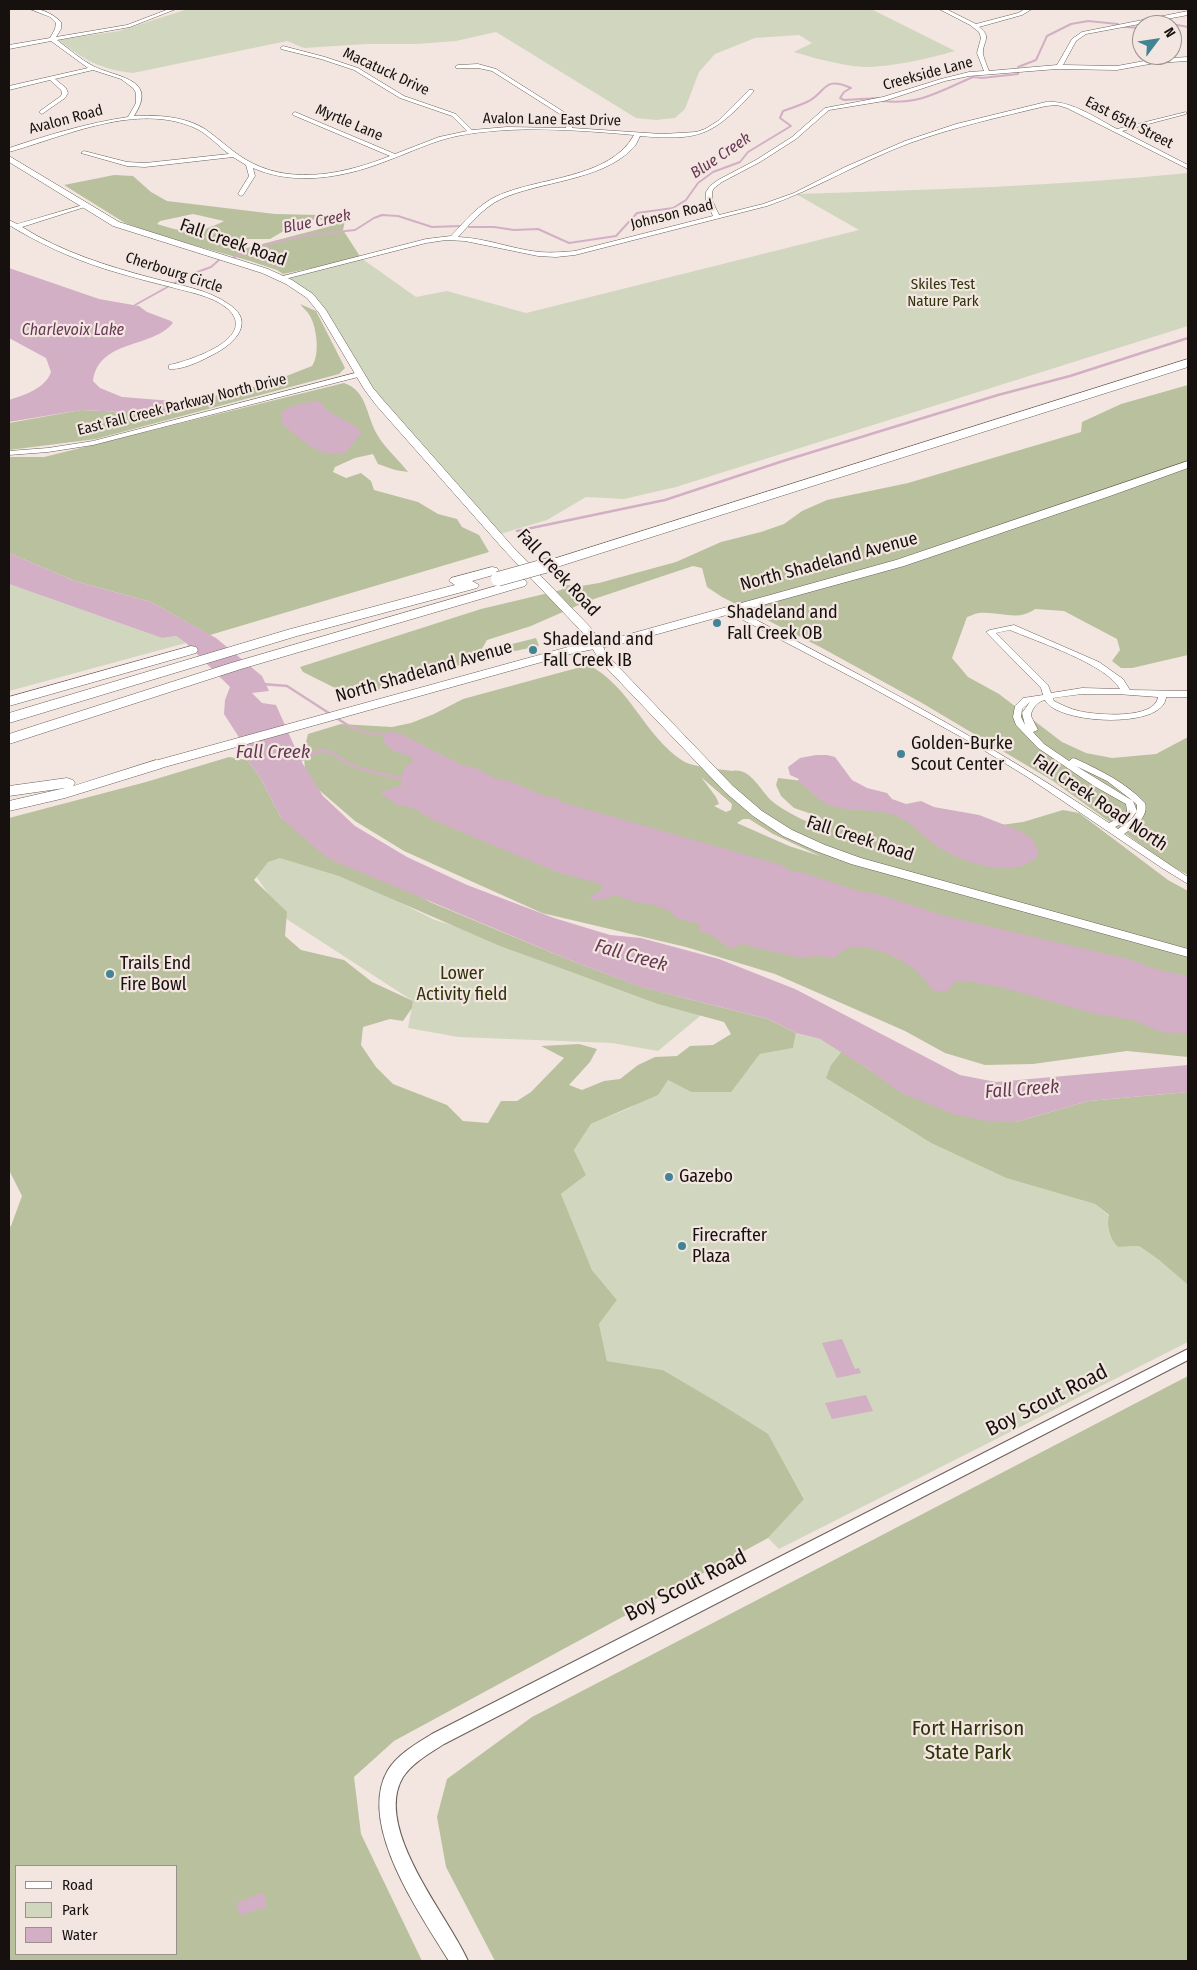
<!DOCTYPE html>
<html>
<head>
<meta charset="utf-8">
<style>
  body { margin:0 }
  #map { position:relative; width:1197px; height:1970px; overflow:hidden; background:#f3e6e0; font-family:"Fira Sans Condensed",sans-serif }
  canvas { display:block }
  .frame { position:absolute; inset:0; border:10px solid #16110f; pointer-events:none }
  .legend { position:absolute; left:15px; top:1865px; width:162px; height:90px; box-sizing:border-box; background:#f3e6e0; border:1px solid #9b918c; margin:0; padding:6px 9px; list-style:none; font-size:15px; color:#16110f }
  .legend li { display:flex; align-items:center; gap:10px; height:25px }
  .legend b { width:25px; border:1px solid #9b918c }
  .north { position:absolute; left:1132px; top:15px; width:50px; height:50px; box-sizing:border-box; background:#f3e6e0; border:1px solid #9b918c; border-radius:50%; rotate:59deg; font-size:14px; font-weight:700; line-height:20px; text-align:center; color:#16110f }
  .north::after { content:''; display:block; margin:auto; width:18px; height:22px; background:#428496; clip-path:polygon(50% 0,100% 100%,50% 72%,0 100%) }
</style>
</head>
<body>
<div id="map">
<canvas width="1197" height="1970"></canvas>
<div class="frame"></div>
<ul class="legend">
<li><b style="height:6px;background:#fff"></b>Road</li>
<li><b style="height:14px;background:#d1d6bf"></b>Park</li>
<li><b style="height:14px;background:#d2afc4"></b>Water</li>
</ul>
<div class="north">N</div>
</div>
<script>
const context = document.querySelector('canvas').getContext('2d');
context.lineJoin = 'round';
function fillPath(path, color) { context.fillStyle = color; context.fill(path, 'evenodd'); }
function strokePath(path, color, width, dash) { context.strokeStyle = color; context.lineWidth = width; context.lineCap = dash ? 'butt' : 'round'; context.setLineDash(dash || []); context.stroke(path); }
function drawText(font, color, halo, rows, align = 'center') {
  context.font = font + ' "Fira Sans Condensed",sans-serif'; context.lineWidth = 4.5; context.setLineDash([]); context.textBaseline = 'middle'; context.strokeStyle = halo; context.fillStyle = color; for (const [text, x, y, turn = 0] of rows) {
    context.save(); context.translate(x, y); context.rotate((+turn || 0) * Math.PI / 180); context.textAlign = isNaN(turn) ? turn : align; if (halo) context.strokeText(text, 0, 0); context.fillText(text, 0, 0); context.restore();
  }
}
fillPath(new Path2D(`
  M188,9h683l84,42c-23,7 -65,16 -88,16 -20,0 -53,-9 -73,-15l18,-9 -13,-8 -44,3 -40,16 -16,18 -14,37 -10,9 -19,2 -20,-2 -140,-86 -40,9 -39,3h-50l-63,4 -17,-7 -154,32c-34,-4 -48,-13 -75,-33l61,-9z
  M1188,173v153l-512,161 -52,12 -38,-2 -39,23 -50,15 -46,-58 -92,-103 -49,-78 -33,-20 84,-18 55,39 31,-6 79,22 333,-83 -63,-36c131,-4 262,-8 392,-21z
  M9,584l153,54 14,-2 10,7 -177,48z
  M276,841l159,79 276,87 -53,44 -46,-8 -154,-6 -50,-9 5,-27 -128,-83 -43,-62z
  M796,1033l24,6 22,12 -11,14 20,29 80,49 75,35 89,26 14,12c-3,9 1,24 9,31l21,-1 20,14 29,25v57l-409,207 -11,-11 36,-40 -36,-63 -49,-32 -56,-33 -56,-9 -8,-37 18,-24 -25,-30 -31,-76 25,-19 -12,-25 17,-26 39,-16 38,-28 23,12 57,-22 12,-16 33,-6z`), '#d1d6bf');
fillPath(new Path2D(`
  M114,175l19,1 18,16 16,9 108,13 45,1 27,-3 -4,18 18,28 -78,16 -6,-4 -27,-9 -89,-25 -36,-13 -61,-38zM193,214l31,7c-27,14 -38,12 -67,3l3,-3zM320,219l11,7 -88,23 -6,-4 9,-6h24l31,-18z
  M300,304l16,7 29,57 -6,6 -243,65 -87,11v-27l72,-13 86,4 10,-10 89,-20 46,-18c8,-11 5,-38 -2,-50 -2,-4 -7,-8 -10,-12z
  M344,383c24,8 22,34 34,53 7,12 21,24 30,36l-13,-2 -17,-6 -5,-10 -18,4 -20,9 -2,5 13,6 15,-5 10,8 3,9 44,12 20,12 19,5 5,8 17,8 10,17 -279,83 -59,-33 -76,-21 -66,-28v-96h35z
  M1188,385v270l-56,13h-11l-9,-7 8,-11 -3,-11 -53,-28 -29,-2c-17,13 -36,2 -56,4 -4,0 -8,3 -12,4l-15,41 16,19 31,17 63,48 24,11 26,5 44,-4 32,-17v138l-19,-10 -116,-84 -131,-78 -100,-55 -100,-51 -15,-10 -5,-19 -9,-2 -105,35 -57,25 -44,14 -7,12 56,-14 3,8 -48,10 -138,41 -50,-25 -3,-5 181,-58 80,-19 5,-5 15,1 18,-3 77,-21 45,-20 40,-10 23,-8 18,-13 25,-11 81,-17 173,-51 1,-10 39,-18z
  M588,665c42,20 56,71 95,96 9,6 36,8 49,10 19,-4 28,20 41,31 13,10 39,24 55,25l-8,-10 -26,-9 -13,-12 -5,-11 2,-7 25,3 168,48 52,-7 40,-12 16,3 89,67 20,11v166l-61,-6 -94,13 -48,1 -40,-12 -40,-22 -130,-57 -89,-27 -144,-34 -138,-62 -49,-30 -50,-43 -1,-28 4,-16 33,-10 51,3 19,-4 23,-9 29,-15zM701,777l31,27 -1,6 -5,2 -12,-6 5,-2 -3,-7zM743,819h6l24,15 47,22 -31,-10 -52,-23z
  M229,757l18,3 13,17 21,41 149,84 137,57 74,28 127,32 28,14 -3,15 -33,6 -29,38h-40l-23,-12 -10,15 -67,29 -17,26 12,25 -25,19 31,76 25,30 -18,24 8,37 56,9 56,33 49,31 36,65 -36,39 -374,203 -40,36 7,57 61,127h-413v-734l2,-1 11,-30 -13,-26v-352l137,-36zM280,858l59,18 161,70 66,24 92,34 66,18 7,12 -18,11 -23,1 -13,10 -22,1 -17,8 -18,14 -16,2 -22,9 -13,-5 21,-23 7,-13 -18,-5 -38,2 23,12 -33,34 -14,9h-16l-13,22 -25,-2 -16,-16 -54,-21 -17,-17 -15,-22 2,-18 27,-8 13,2 9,-13 1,-7 -41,-19 -28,-22 -43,-10 -16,-14 2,-24 -33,-32 14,-18zM16,1866h160v88h-160z
  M842,1051l28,19 146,52 72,-21 100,-9v193l-29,-25 -20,-14 -21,1c-8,-7 -12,-22 -9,-32l-14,-11 -89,-26 -75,-35 -105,-65 5,-13z
  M1188,1376v585h-693l-49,-94 -9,-50 10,-38 85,-62z`), '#b9c09d');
fillPath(new Path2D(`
  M9,268l90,31 40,7 8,6 24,9 2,2c-22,26 -74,16 -80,58l7,7 22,9 51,4 5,4 -7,7 -4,2 -86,-4 -72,12v-22c15,-5 36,-11 42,-28l-5,-14 -37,-20z
  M315,401l6,1c8,15 29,17 41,30l-16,20c-25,9 -44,-13 -62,-26l-3,-6v-8l11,-6z
  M9,553l66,28 76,21 65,36 46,38 7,15 -17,2 10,10 14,2 25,56 22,35 32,30 52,31 60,28 87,33 56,17 31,3 78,21 76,30 165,86 36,7 192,-17v27l-100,9 -72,21 -29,-1 -34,-7 -54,-22 -29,-22 -50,-31 -24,-6 -28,-14 -127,-32 -74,-28 -240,-101 -46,-40 -21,-41 -13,-17 2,-7 -25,-39 1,-14 5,-13 -44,-44 -10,-7 -14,2 -153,-54z
  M389,732l10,1 63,32 16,4 16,9 16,3 34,15 13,2 4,4 220,63 10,6 14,2 50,17 26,5 64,21 183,43 31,11 29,6v58l-27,-2 -28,-12 -38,-6 -94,-27 -36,-6 -11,1 -7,10 -16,-2c-8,-23 -53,-45 -77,-43 -9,1 -14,6 -20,11l-16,-2 -18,2 -59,-14 -11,5 -17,-13 -13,-5 -1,-7 -23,-6 -6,-7 -19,-7 -13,-1 -23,-8c-8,3 -18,9 -26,3l13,-8 -1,-6 -41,-11 -46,-19 -81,-34 -20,-12 -15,-3 -16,-10 -1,-3 21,-7 -1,-10 5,-9 8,-6c-8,-8 -19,-5 -27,-14 -4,-4 -2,-6 -5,-11z
  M816,755h11l8,2 17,23 15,8 20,5 5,6 14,5 15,-3 13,6 45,8 39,15 17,11 -2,2 5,5 -1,9c-4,3 -9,6 -13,8 -25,10 -66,-5 -87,-19 -13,-8 -23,-21 -36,-28 -24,-12 -51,-4 -74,-14 -11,-5 -19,-17 -30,-23l2,-2 -9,-4 -2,-8 12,-9z
  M842,1339l13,30 4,-1 2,5 -24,5 -15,-35z
  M866,1395l7,16 -41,8 -7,-16z
  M262,1893l3,2 2,12 -27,8 -4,-12z`), '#d2afc4');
strokePath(new Path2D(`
  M1150,25l11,-3 27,5
  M1125,27l17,1
  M1018,67l18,-7 11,-24 24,-12 17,-3 30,3
  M883,101c37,4 57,-10 90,-24l9,1 36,-4v-2
  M469,227h25l20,3 24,-1 31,14 47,-7 21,-23 36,-5 13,-8 12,-17 15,-11 27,-10 8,-10 43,-26 -11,-8 3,-7c9,-3 18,-6 26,-10 18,-10 14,-25 42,-13l-7,4 -4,6 4,2 34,-2
  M234,257l41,-15 33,-7 47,-5 19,-12 8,-3 16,1 34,11 29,-1
  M135,305l54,-30 22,-8 8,-7`), '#d2afc4', 2);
strokePath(new Path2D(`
  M517,531l148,-31 118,-39 215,-66 72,-19 118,-38
  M263,684l24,2 62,40 15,6 18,3`), '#d2afc4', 2.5);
strokePath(new Path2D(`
  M298,762c8,-4 15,-11 24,-11 12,-1 17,9 27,13 16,8 35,9 52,15`), '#d2afc4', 3);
const minor = new Path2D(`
  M30,9c12,-1 23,5 31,13v7l-5,8 71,-12 42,-16h7l-46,18 -73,13c12,9 23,19 36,26 24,12 66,12 41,50 24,-1 50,0 71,13 16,11 29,25 47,34 43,22 95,10 138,-7l-97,-41 -1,-1 3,-2 100,42 44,-17 28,-6 -15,-15 -52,-18 -46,-28 -33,-11 -40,-10 -1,-1 3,-2 42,11 33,11 46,28 52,18 16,16 35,-3 59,1 1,-6 -4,-6 -71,-45 -14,-3h-22v-2l2,-1 20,-1 18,5 71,45 6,8 -1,6 90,6 34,-2 9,-3 13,-8 31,-31h4v2c-40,44 -54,49 -113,44 -2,4 -4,10 -8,13 -31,32 -92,32 -131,50 -17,8 -30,24 -43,38 28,1 54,12 81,15 13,1 24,0 36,-1l138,-35 -7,-16v-8l4,-6 8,-6 38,-20 36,-23 33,-29 58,-11 58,-18 28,-7 15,-1 -7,-18 4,-15 -2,-6 -9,-7 -31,-16h7l30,15 42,-11 7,-4h7l-10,6 -43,12c14,10 3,15 4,27 1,5 4,12 6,17l68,-6 15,-26 10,-7 106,-21v4l-102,19 -10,7 -13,24 54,1 38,-7 33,-2v4l-33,2 -38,7 -60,-1 -88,7 -24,5 -61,20 -55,9 -33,29 -36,23 -38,20 -8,6 -2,4v8l7,15 44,-11 31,-11 51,-26 60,-26 51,-17 90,-22c25,-2 50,16 71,27l69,-17v2l-64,17 66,34v4l-121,-61 -10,-3 -11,1c-46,11 -92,21 -136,37 -49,18 -94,46 -143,63l-192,49 -19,2 -18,-1 -73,-15 -19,-1 -20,3 -145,37 -2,-1v-2l147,-38 25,-3c13,-14 28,-32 46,-40 41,-19 113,-17 137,-61 -57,-5 -121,-10 -177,1 -24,5 -46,16 -68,24 -42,17 -93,27 -136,8l2,8 -12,19 -2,1 -3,-2 11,-18 -3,-11 -13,-8 -88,10 -18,-1 -46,-13 3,-2 43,11 18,1 84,-9c-11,-8 -21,-20 -34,-26 -58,-26 -129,8 -186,24v-4c39,-13 78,-25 119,-31l8,-14v-10l-3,-5 -12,-9 -28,-9 -38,9 11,9 2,5 -3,5 -23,16 -3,-2 1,-1 21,-15 1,-3 -1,-3 -11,-10 -41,10v-4l79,-18 -37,-27 -42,8v-4l41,-7 5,-9 1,-6 -6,-6z
  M83,205l5,1 -66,21c40,25 85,39 130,51 26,7 56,11 78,27 25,17 5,38 -14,48 -13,7 -32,17 -47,16v-4c20,-4 90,-27 59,-56 -16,-14 -41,-17 -61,-23 -21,-5 -42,-11 -62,-17 -34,-11 -67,-26 -96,-44v-5l8,4z
  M359,372l4,2 -1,2 -269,69 -45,7 -39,3v-4l39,-3 45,-7z
  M726,607h6c128,68 256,134 377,216l16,-8 2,-4 -1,-7 -32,-18 -56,-38 -22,-23 -3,-8 2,-11 8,-8 20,-3 -2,-7 -55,-56 4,-2 24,-5 85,37 24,17 7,11 58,1v6h-22c-2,33 -110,27 -121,3 -7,1 -14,9 -14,16l7,14 -5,2 11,12 25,17 4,-3 3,1c26,12 50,24 69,44 4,14 -11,24 -21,31l64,43v7l-26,-16 -133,-90 -57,-35 -105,-58 -141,-74zM1010,630c28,12 96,34 110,59l-38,-1 -31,5 -3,-8 -52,-52zM1082,694h35l41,3c-3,23 -62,18 -79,14 -9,-2 -17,-6 -25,-10l-1,-3zM1030,702l-8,11 3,12 -4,-8 1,-8zM1076,766l31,15 26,20zM1133,801l4,4v6zM1137,811c-4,9 -12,13 -19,18l-3,-2 16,-8z`);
const tertiary = new Path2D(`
  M1188,1349v11l-744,384c-14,9 -32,19 -41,33 -31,51 46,140 65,184h-19c-28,-46 -93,-137 -61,-191 10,-16 28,-26 44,-36z`);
const secondary = new Path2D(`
  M9,156l110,66 149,47 24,11 21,14 13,16 47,78 11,13 129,146 79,82 17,28 124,129 29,25 30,19 33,15 36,13 327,91v8l-337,-93 -35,-13 -33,-15 -30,-20 -28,-24 -125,-131 -17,-28 -78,-82 -129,-146 -12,-16 -45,-76 -12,-15 -21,-14 -24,-11 -149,-47 -104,-64z`);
const primary = new Path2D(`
  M1188,461v7l-78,28 -206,70 -279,77 -51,10 -413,115h-10l-2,-3 2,-3 417,-115 51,-10 277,-77z`);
const motorway = new Path2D(`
  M1188,359v8l-631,200 -5,1 -7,-4 2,-3z
  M492,567l5,1 2,3 -2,3 -25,7 7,4 -2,3 -180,48 -288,87v-10l278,-83 168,-45 -6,-4 2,-3z
  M520,579l5,1 2,3 -2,3 -284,83 -232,75v-10l222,-71z
  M191,646l5,1 2,3 -2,3 -187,53v-9z
  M156,760l6,2 2,3 -2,3 -97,30 -56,13v-10l56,-13 -56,8v-10l58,-8 6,2 2,3 -2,3z`);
strokePath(minor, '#6a5f59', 1);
strokePath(tertiary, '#6a5f59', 2);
strokePath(secondary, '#6a5f59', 1);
strokePath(primary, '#6a5f59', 1);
strokePath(motorway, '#6a5f59', 1);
fillPath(minor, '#fff');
fillPath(tertiary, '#fff');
fillPath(secondary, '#fff');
fillPath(primary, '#fff');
fillPath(motorway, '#fff');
const motorwayBridge = new Path2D(`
  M498,579l54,-15`);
strokePath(motorwayBridge, '#6a5f59', 15, []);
strokePath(motorwayBridge, '#fff', 14);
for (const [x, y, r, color] of [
  [717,623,5,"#428496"],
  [533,650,5,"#428496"],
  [901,754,5,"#428496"],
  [110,974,5,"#428496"],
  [669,1177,5,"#428496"],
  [682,1246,5,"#428496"]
]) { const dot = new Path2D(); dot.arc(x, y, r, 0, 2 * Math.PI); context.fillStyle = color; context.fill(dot); strokePath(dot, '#f3e6e0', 2); }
drawText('15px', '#16110f', '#f3e6e0', [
  ["Macatuck Drive",386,72,25],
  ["Creekside Lane",928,74,-15],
  ["Avalon Road",66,120,-15],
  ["Avalon Lane East Drive",552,120,1],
  ["Myrtle Lane",349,123,23],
  ["East 65th Street",1129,123,27],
  ["Johnson Road",672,215,-14],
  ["Cherbourg Circle",174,273,18],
  ["East Fall Creek Parkway North Drive",182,405,-14]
]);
drawText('15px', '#2e3409', '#f3e6e0', [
  ["Skiles Test",943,285],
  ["Nature Park",943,302]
]);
drawText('italic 16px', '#673856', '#f3e6e0', [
  ["Blue Creek",721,156,-34],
  ["Blue Creek",317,222,-11],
  ["Charlevoix Lake",73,331]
]);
drawText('18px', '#16110f', '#f3e6e0', [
  ["Fall Creek Road",233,243,19],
  ["North Shadeland Avenue",829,562,-15],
  ["Fall Creek Road",558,573,47],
  ["North Shadeland Avenue",424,672,-16],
  ["Fall Creek Road North",1100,803,34],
  ["Fall Creek Road",860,839,18]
]);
drawText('18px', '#16110f', '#f3e6e0', [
  ["Shadeland and",727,613],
  ["Fall Creek OB",727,634],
  ["Shadeland and",543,640],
  ["Fall Creek IB",543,661],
  ["Golden-Burke",911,744],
  ["Scout Center",911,765],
  ["Trails End",120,964],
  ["Fire Bowl",120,985],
  ["Gazebo",679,1177],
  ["Firecrafter",692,1236],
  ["Plaza",692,1257]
], 'left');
drawText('18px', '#2e3409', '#f3e6e0', [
  ["Lower",462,974],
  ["Activity field",462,995]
]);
drawText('italic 19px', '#673856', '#f3e6e0', [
  ["Fall Creek",273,753],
  ["Fall Creek",631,956,16],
  ["Fall Creek",1022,1090,-4]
]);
drawText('21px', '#16110f', '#f3e6e0', [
  ["Boy Scout Road",1047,1401,-27],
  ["Boy Scout Road",686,1586,-27]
]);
drawText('21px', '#2e3409', '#f3e6e0', [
  ["Fort Harrison",968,1729],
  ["State Park",968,1753]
]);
</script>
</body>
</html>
